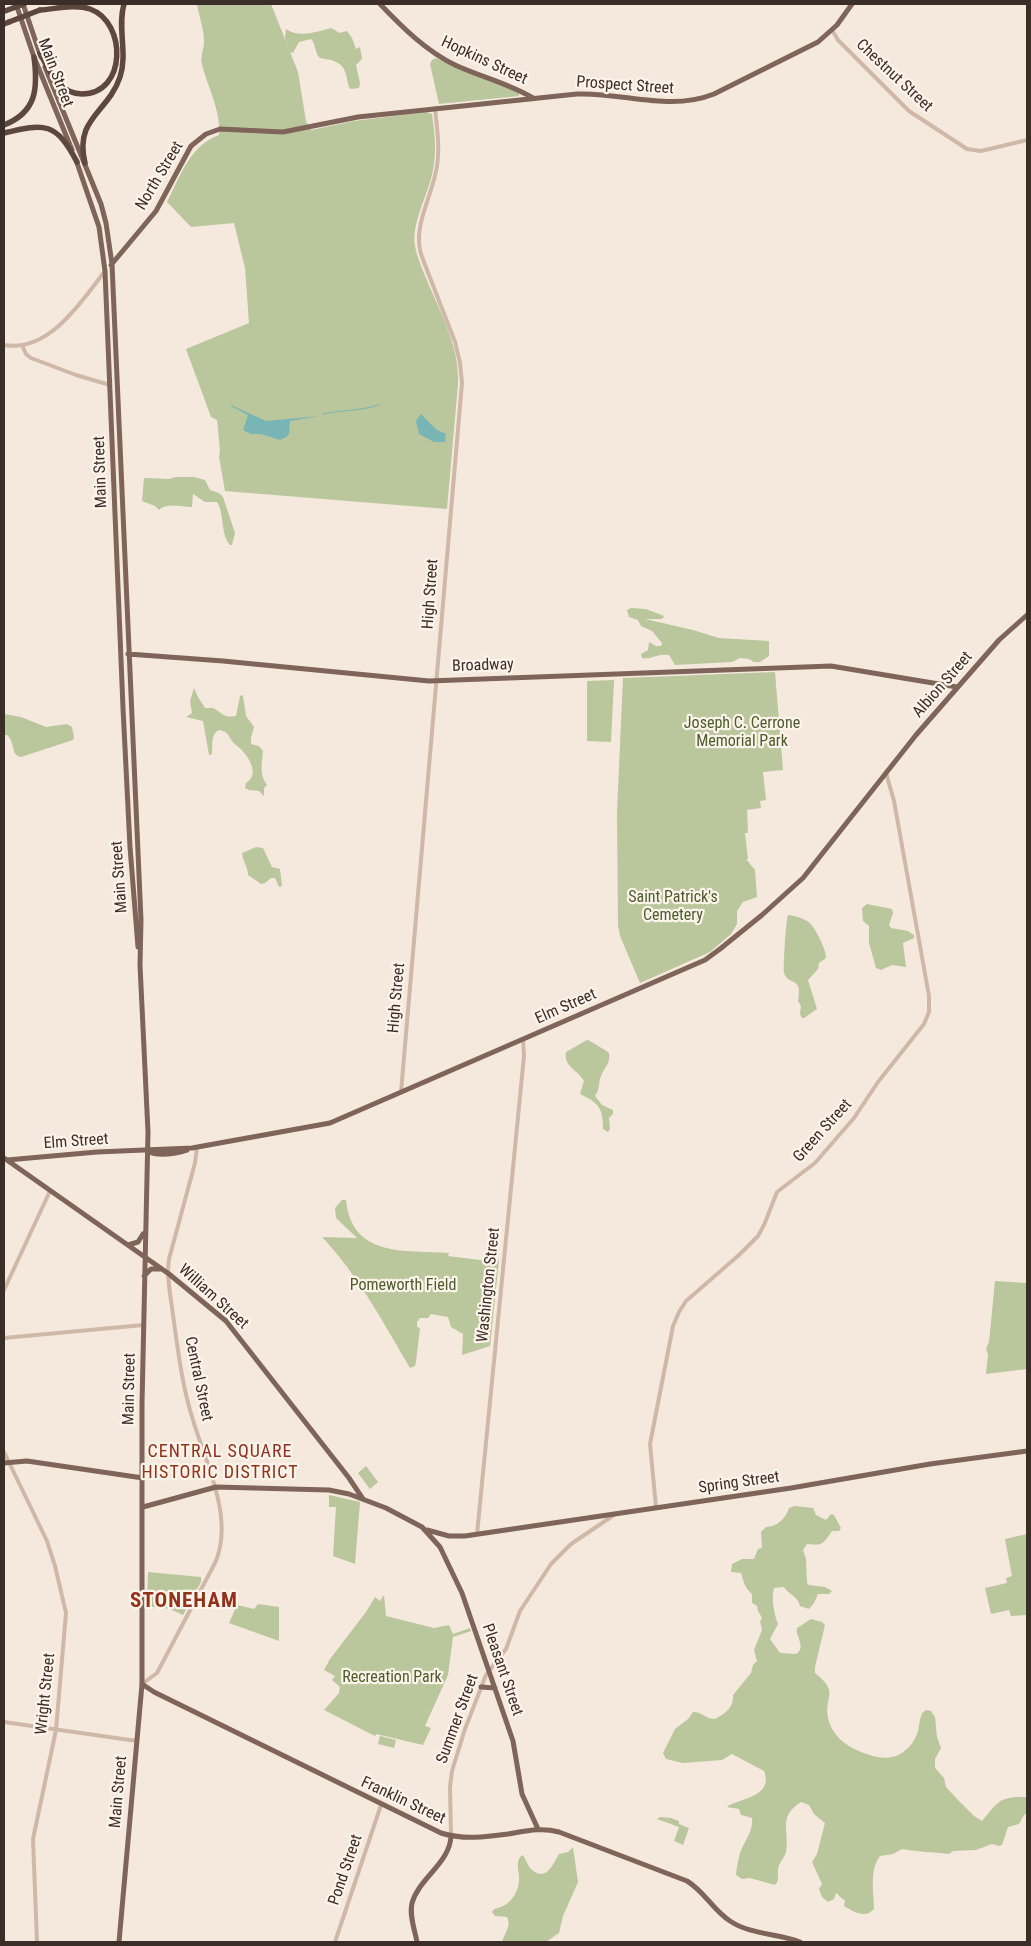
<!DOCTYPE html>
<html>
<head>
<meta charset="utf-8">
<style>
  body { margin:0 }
  #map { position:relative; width:1031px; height:1946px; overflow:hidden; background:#f5e9de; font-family:"Roboto Condensed",sans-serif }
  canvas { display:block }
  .frame { position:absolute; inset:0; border:5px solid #3b2e29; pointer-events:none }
</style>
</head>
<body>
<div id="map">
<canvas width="1031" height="1946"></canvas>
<div class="frame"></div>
</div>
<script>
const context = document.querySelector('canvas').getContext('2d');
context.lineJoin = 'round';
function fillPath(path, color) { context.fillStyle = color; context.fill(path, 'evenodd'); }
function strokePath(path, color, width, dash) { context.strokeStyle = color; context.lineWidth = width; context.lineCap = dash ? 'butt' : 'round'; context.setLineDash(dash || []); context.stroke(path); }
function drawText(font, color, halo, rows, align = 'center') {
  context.font = font + ' "Roboto Condensed",sans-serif'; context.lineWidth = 4.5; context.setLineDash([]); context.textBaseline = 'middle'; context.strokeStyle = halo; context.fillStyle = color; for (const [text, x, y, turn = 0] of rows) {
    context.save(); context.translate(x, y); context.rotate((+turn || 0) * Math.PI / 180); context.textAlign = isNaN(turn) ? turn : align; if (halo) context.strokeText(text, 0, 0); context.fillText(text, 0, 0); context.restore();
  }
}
fillPath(new Path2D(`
  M197,4h74l27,68 8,49 5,9 43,-9 72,-9 6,2c3,21 5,40 0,61 -5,21 -21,50 -17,71 2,11 7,22 11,32 14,34 34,69 32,106l-11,125 -222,-18 -6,-34 1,-7 -3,-30 -6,-3 -25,-68 63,-26 -4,-55 -11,-45 -43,4 -24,-25c13,-25 23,-57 52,-67 2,-25 -11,-46 -17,-71 -2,-8 2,-14 2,-22 0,-13 -5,-26 -7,-38z
  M331,28l9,5 7,-2 5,7 4,11 4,-2 2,12 -6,6 4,18 -1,5 -8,1 -2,-2c-4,-14 -2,-22 -18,-27 -3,-1 -10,-1 -12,-3 -4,-4 -3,-13 -8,-18l-12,3 -6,11 -3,-1 -5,-14 1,-9c13,9 30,3 45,-1z
  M436,58l83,34v4l-80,8 -9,-40 2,-4z
  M176,477h18l11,3 5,10 9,3 4,4 12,36 -3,12h-2c-10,-12 -5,-30 -13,-43h-12l-12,-8 -1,13c-10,0 -25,-5 -33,3l-4,-4 -13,-5 2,-23 25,1z
  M631,608l15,1 18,7 -2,3h-17l48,11 26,8 50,3v15l-9,6h-6l-5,-3 -9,-1 -8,4 -57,3 -6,-10c-13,-2 -17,5 -27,3l-1,-4 7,-4 1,-8 7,4h5l1,-3 -10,-12 -11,-5 -3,-6 -9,-3 -2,-7z
  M775,672l8,98 -20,2 3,28 -6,1 1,7 -14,2 1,23h-3l3,26h-2l9,11 2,27 -14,5 -6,9v13l-6,10 -21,18 -70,31 -20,-47 -2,-11 -1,-113 6,-134z
  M614,680l-3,62 -24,-1v-60z
  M194,688l4,9 7,11h8c9,5 12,11 23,8l4,-20 2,-1 1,1 3,20 8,11 -3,11v6l8,2 4,5c-1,13 -4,23 4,34l-3,3v8l-5,-5 -10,-1 -4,-2 1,-5c16,-9 0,-31 -10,-38 -8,-6 -5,-13 -17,-15 -9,5 -6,15 -7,24l-3,1 -6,-34 -17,-4 6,-4 -2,-12z
  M4,714l17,3 25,10 21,-3 5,3 2,10 -1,3 -52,17c-11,-2 -5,-14 -14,-22h-3z
  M256,847l7,1 9,19 8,2 2,17 -3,1 -4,-9h-4l-6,5 -4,1 -13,-9c0,-8 -5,-13 -6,-22z
  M867,904l25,5 1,4 -4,12 2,3 17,3 6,4v3l-11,5 3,24 -14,-2 -11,5 -5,-2 -7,-25v-17l-6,-5 -1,-13z
  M788,915c6,0 17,4 22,8 5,5 17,28 16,35l-7,5 -1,6 -10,11 9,29 -13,9h-2l-2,-4 1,-8 -3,-5c5,-26 -9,-14 -14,-28 -1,-5 2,-54 4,-58z
  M587,1040c2,0 20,11 22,13 2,10 -5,15 -8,23 -3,8 -1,13 -6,20l7,9 11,5v4l-4,4 1,11 -2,3 -5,-3c0,-21 -4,-26 -23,-35l4,-13c-6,-11 -21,-15 -18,-29z
  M342,1200h4c6,58 59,50 103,53l-1,3 40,5 3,-3 8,2 -9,86 -28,9 1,-21 -12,-7 -3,-10 -17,-3 -3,4h-8l-3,4v5l3,1 -4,34 -1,4 -5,2c-27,-46 -52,-93 -88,-131l35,1 -21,-20 -1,-10z
  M995,1281l32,2v86l-41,5 2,-20 -2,-5 3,-7z
  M366,1466l12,16 -8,7 -12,-16z
  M329,1495l31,7 -5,62 -22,-8 3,-49h-7z
  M795,1506l18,2 3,7 10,5 5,-6 3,1 7,13 -2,3h-7c-9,13 -9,15 -25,13l-4,6 3,9 1,24 2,2 16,2 7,4 -3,3h-11l-4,9 -5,6 -9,-3c-2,-10 -11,-11 -16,-19l-10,1c-3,10 0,26 4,36l-8,15 10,14 16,1c11,-7 -1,-17 1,-26l14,-9 11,3 3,3 -10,42v6c25,20 9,22 13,45 5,23 28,34 49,39 19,4 35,-7 41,-26 1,-6 2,-12 4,-18l4,-3 5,1 4,6 2,20 4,11 -6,11v9l9,10 2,9 14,15 14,14 8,5c17,-20 17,-25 45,-24v16l-3,2 -5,9 -11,3 -6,18 -3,1 -7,-2 -16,6 -23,1 -4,3c-16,-2 -31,-2 -47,-5l-9,5 -13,2c-11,14 -6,36 -6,53 -9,10 -20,3 -30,-3l1,-5 -9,-8 -2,6 -6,3 -6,-5 -3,-8 3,-5 -10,-22 5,-8 8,-31 -11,-9 -5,-9 -8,-3c-24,16 -11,27 -15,50 -1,6 -8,11 -8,18 -1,6 2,9 -3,15l-25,-7 -8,1 -6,-4c1,-9 3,-22 7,-29 5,-10 10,-17 9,-28l-11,-3 -2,-6 -12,-2 1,-1c14,-8 46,-10 36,-35l-32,-17 -10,6 -39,3 -17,-4 -3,-6 12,-24 13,-10 5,-7c9,0 13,7 22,7 11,-6 19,-12 18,-24l18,-22 2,-8 4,-4 -3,-11 8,-20 -2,-9 2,-3 -4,-7 -1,-5 -5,-3v-9c-8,-7 -8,-12 -11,-21l-10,-1 1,-8 10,-5h12l4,-10 4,-1 -1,-16 5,-5c11,0 20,-9 23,-19z
  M1027,1534v81l-16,1 -2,-6 -18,4 -6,-26 22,-5 -1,-5 6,-2 -7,-37z
  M148,1572l53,5v5l-18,33 -13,-6 -23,-3z
  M384,1595l2,21 48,12 15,-3 4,9 17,-6 1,3 -18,6 -5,38 -23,51 6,2 -8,17 -47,-11 -1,2 -51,-26 15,-17 1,-6 -8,-7 3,-4 -11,-6 6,-11 36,-47 9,-15 5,4z
  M258,1604l21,3v34l-50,-18 8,-18 17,4z
  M380,1736l16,4 -2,8 -16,-4z
  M660,1817l11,1 8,3v3l10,4 -6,17 -9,-4 5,-14 -22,-8z
  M573,1847l5,35 -15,34 -4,17 -13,9h-44c2,-8 10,-16 5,-25l-12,-1 -3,-4 2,-3c14,-2 24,-14 25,-28 1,-9 -4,-16 1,-24l3,-2c3,5 5,11 8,14 15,14 22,-5 28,-15l9,-2z`), '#bac69c');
fillPath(new Path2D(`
  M231,405l35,16 53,-5 -29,5 -1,13 -3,3 -6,3 -19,-6h-10l-8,-4 5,-15 -17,-9z
  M421,414l16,16 9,4 -1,8h-11l-15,-8 -3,-13z`), '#7ab5b5');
strokePath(new Path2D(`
  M323,414c19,-4 37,-3 56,-9`), '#7ab5b5', 1);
strokePath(new Path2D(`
  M832,30l6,10 71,71 58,38 14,2 46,-11
  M4,345c45,8 77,-43 101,-74
  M22,345l4,9 5,4 45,17 34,10
  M401,1092l61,-709 -2,-20 -5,-21 -33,-85c-11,-30 11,-61 15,-91 3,-19 0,-39 -2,-58
  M4,1290l46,-99
  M4,1338l139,-13
  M4,1452l43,89 8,25 11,47 -10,117 -23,109 4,103
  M656,1507l-6,-63 23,-118 6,-14 7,-11 53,-46 19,-19 6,-11 13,-33 38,-29 39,-45 24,-36 46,-58 5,-12v-16l-35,-195 -8,-28
  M477,1534l47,-478 -1,-16
  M142,1684l15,-11 58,-110c20,-45 -10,-101 -22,-143 -11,-34 -15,-70 -20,-105 -2,-18 -7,-38 -4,-56l26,-96 2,-16
  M4,1722l133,19
  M451,1836l-1,-49 2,-16 13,-42 21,-54 20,-26 14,-38 31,-47 20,-20 43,-29
  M335,1942l46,-137`), '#cfb8a8', 4);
strokePath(new Path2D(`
  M16,4l18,53 38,93
  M23,4l18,53
  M380,4c22,23 46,47 75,61 26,12 53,18 78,33
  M45,67l56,137 5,19 6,41 29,656 -1,45 8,167 -6,272v280l-23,258
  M76,160l23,67 6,44 18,437 7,139 8,100
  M111,265l45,-54 35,-65 15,-12 14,-5 63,3 75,-15 219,-23c46,-2 92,18 137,0l104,-52 19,-17 15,-21
  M128,654l95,7 206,20 402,-15 126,21
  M147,1151c12,6 27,3 40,-1
  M4,1158l165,116 57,47 123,157 14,21
  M7,1160l90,-8 95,-4 138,-25 375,-163 15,-11 42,-34 41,-37 113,-143 83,-95 28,-25
  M128,1245l10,-3 5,-8
  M144,1276l7,-7h9
  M4,1463l23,-2 116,17
  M143,1507l73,-20 113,3 20,4 37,14 36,19 18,20 22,46 51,148 9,53 16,35
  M427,1530l22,6h16l326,-48 139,-24 97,-13
  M142,1684l12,8 287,141c22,7 45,4 67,1 18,-3 33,-7 51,-2l128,49c17,10 26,29 43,40 21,14 47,12 70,21
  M481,1687l14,1
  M417,1942c-2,-11 -8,-27 -5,-39 7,-25 38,-40 39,-67`), '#7e6459', 5);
strokePath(new Path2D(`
  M40,10c15,-1 35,-6 50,-1 37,13 37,85 -8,85 -9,0 -18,-5 -24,-11 -8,-9 -13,-20 -18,-30
  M4,24l5,-2
  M4,125c33,-13 34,-37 30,-68
  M4,133c41,-10 52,-11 73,29
  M85,163c-11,-45 23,-50 35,-86 8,-24 -3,-49 4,-73`), '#5d473f', 5.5);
strokePath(new Path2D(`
  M5,11l19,-7
  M9,22l31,-12`), '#5d473f', 5.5);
drawText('16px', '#3b2e29', '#fcf4eb', [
  ["Hopkins Street",484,61,25],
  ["Main Street",55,73,69],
  ["Chestnut Street",894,76,43],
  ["Prospect Street",625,86,4],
  ["North Street",160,176,-59],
  ["Main Street",101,472,-92],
  ["High Street",431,594,-86],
  ["Broadway",483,666,-2],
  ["Albion Street",943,685,-49],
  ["Main Street",120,877,-94],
  ["High Street",397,998,-85],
  ["Elm Street",566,1007,-24],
  ["Green Street",823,1131,-48],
  ["Elm Street",76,1142,-4],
  ["Washington Street",489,1285,-84],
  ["William Street",213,1297,42],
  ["Central Street",198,1379,78],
  ["Main Street",130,1389,-89],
  ["Spring Street",739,1483,-8],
  ["Pleasant Street",502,1670,71],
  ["Wright Street",46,1694,-84],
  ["Summer Street",458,1719,-70],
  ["Main Street",119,1792,-85],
  ["Franklin Street",403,1801,25],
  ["Pond Street",346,1870,-71]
]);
drawText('16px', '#4c5c2a', '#fcf4eb', [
  ["Joseph C. Cerrone",742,724],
  ["Memorial Park",742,742],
  ["Saint Patrick's",673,898],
  ["Cemetery",673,916],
  ["Pomeworth Field",403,1286],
  ["Recreation Park",392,1678]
]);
context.letterSpacing = '1px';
drawText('18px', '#92321a', '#fcf4eb', [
  ["CENTRAL SQUARE",220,1452],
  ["HISTORIC DISTRICT",220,1473]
]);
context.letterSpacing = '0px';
context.letterSpacing = '1px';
drawText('bold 21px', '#92321a', '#fcf4eb', [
  ["STONEHAM",184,1602]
]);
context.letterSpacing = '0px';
</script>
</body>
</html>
